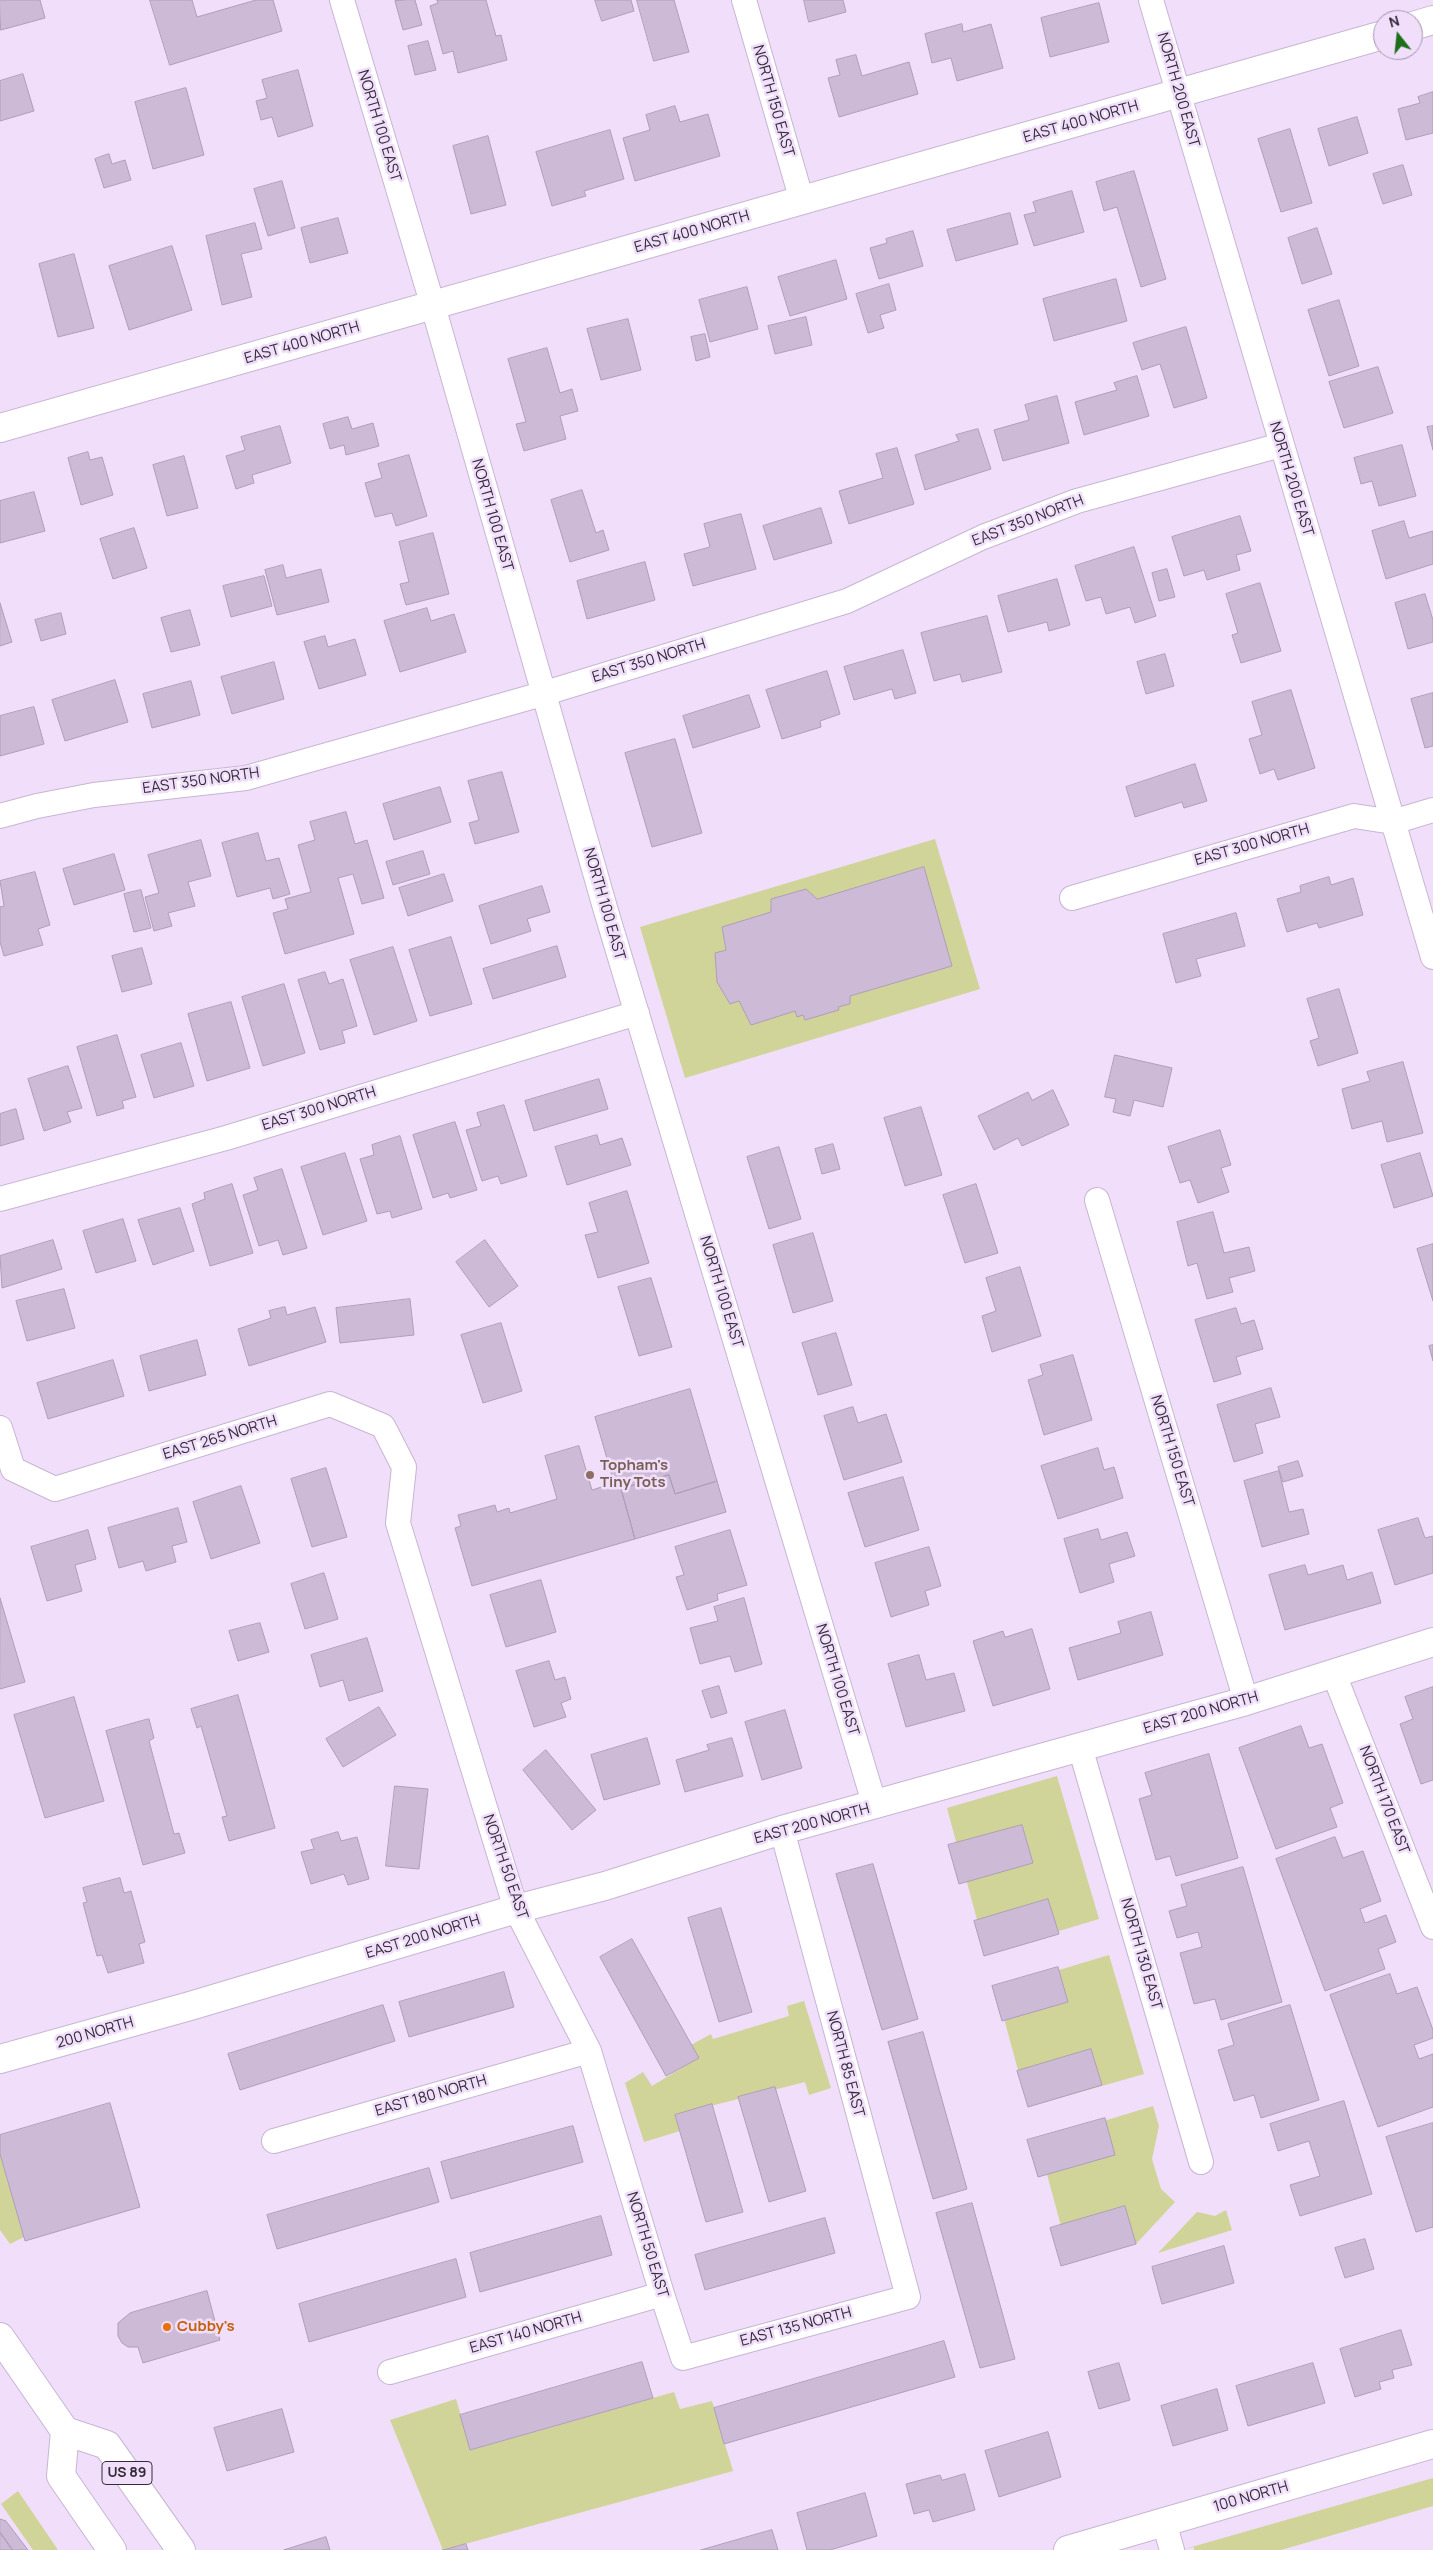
<!DOCTYPE html>
<html>
<head>
<meta charset="utf-8">
<style>
  body { margin:0 }
  #map { position:relative; width:1433px; height:2550px; overflow:hidden; background:#f0defb; font-family:Manrope,sans-serif }
  canvas { display:block }
  .north { position:absolute; left:1373px; top:10px; width:50px; height:50px; box-sizing:border-box; background:#f0defb; border:1px solid #a497ad; border-radius:50%; rotate:344deg; font-size:14px; font-weight:700; line-height:20px; text-align:center; color:#332c37 }
  .north::after { content:''; display:block; margin:auto; width:18px; height:22px; background:#1c7019; clip-path:polygon(50% 0,100% 100%,50% 72%,0 100%) }
</style>
</head>
<body>
<div id="map">
<canvas width="1433" height="2550"></canvas>
<div class="north">N</div>
</div>
<script>
const context = document.querySelector('canvas').getContext('2d');
context.lineJoin = 'round';
function fillPath(path, color) { context.fillStyle = color; context.fill(path, 'evenodd'); }
function strokePath(path, color, width, dash) { context.strokeStyle = color; context.lineWidth = width; context.lineCap = dash ? 'butt' : 'round'; context.setLineDash(dash || []); context.stroke(path); }
function drawText(font, color, halo, rows, align = 'center') {
  context.font = font + ' Manrope,sans-serif'; context.lineWidth = 5; context.setLineDash([]); context.textBaseline = 'middle'; context.strokeStyle = halo; context.fillStyle = color; for (const [text, x, y, turn = 0] of rows) {
    context.save(); context.translate(x, y); context.rotate((+turn || 0) * Math.PI / 180); context.textAlign = isNaN(turn) ? turn : align; if (halo) context.strokeText(text, 0, 0); context.fillText(text, 0, 0); context.restore();
  }
}
fillPath(new Path2D(`
  M935,839l45,150 -295,89 -45,-151z
  M1057,1776l42,143 -113,34 -39,-145z
  M1109,1955l35,119 -116,33 -32,-118z
  M804,2001l27,87 -22,7 -4,-13 -130,33 5,16 -36,11 -19,-59 18,-11 9,14 46,-28 -7,-13 20,-11 2,5 76,-23 -2,-10z
  M1153,2106l6,20 -7,33 9,30 14,13 -39,42 -65,19 -33,-122z
  M0,2154l24,83 -14,7 -10,-14z
  M1226,2210l6,20 -74,23 39,-41 18,4z
  M674,2392l6,17 32,-8 21,70 -290,79 -53,-130 66,-21 15,51z
  M1433,2478v28l-152,44h-87v-3l-13,3z
  M18,2491l40,59h-25l-32,-46z`), '#d0d498');
const building = new Path2D(`
  M0,0h40l5,18 -44,12z
  M150,0h42l5,17 59,-17h17l9,31 -112,34z
  M415,0l7,25 -19,5 -8,-29z
  M437,0h49l10,36 5,-1 6,25 -49,13 -5,-22 -10,3 -13,-48 8,-3z
  M595,0h36l3,11 -32,10z
  M637,0h37l15,52 -35,9z
  M804,0h39l3,12 -37,10z
  M1099,3l10,39 -59,15 -9,-39z
  M962,24l1,8 28,-8 12,44 -46,13 -6,-23 -19,5 -7,-29z
  M428,41l8,29 -21,5 -7,-29z
  M856,55l6,21 47,-14 9,32 -79,23 -11,-39 12,-3 -4,-15z
  M298,70l15,56 -35,11 -6,-20 -11,3 -5,-19 11,-3 -5,-18z
  M23,74l11,37 -34,10v-40z
  M186,88l18,67 -51,14 -18,-67z
  M1433,92v41l-27,7 -8,-31 22,-6 -2,-6z
  M675,106l5,16 28,-8 12,42 -85,25 -12,-43 27,-8 -4,-15z
  M1357,117l11,36 -39,13 -11,-37z
  M1290,129l22,74 -31,9 -23,-73z
  M610,130l14,49 -40,12 2,5 -34,10 -16,-54z
  M488,136l18,69 -35,9 -18,-68z
  M109,154l3,10 13,-4 6,20 -27,8 -9,-29z
  M1403,165l9,30 -29,9 -10,-30z
  M1134,171l32,108 -25,8 -24,-80 -13,4 -8,-29z
  M282,181l13,47 -27,8 -14,-47z
  M1072,191l12,41 -50,14 -10,-31 12,-3 -3,-10z
  M1010,213l8,31 -62,17 -9,-31z
  M338,218l10,35 -38,10 -9,-35z
  M255,223l7,26 -21,5 11,43 -30,8 -16,-69z
  M1317,228l15,46 -30,10 -14,-46z
  M913,231l10,35 -44,13 -9,-31 17,-5 -1,-4z
  M172,246l20,64 -63,20 -20,-64z
  M74,254l20,74 -36,9 -19,-73z
  M836,260l11,39 -57,17 -12,-39z
  M1116,279l11,42 -73,20 -11,-42z
  M889,284l7,26 -16,5 4,13 -16,5 -12,-39z
  M747,287l11,42 -48,13 -11,-42z
  M1339,300l20,66 -30,10 -21,-66z
  M806,317l6,28 -37,9 -7,-28z
  M628,319l13,51 -40,10 -14,-51z
  M1186,327l21,71 -33,10 -14,-44 -18,6 -9,-27z
  M705,334l5,23 -14,4 -5,-24z
  M547,348l13,45 12,-4 6,22 -18,5 6,23 -42,12 -8,-27 10,-2 -18,-63z
  M1378,367l15,46 -49,15 -15,-46z
  M1137,376l12,40 -65,19 -9,-33 42,-12 -3,-7z
  M1057,396l12,47 -66,18 -9,-31 35,-10 -4,-15z
  M348,417l4,12 21,-6 6,23 -33,9 -2,-10 -14,4 -7,-25z
  M280,426l11,37 -39,12 2,8 -18,6 -10,-33 19,-6 -4,-13z
  M1433,426v24l-6,-23z
  M978,429l13,40 -66,21 -10,-35 44,-14 -3,-6z
  M1402,445l14,51 -37,10 -7,-25 -11,3 -7,-26z
  M897,448l17,56 -65,20 -10,-33 44,-13 -7,-24z
  M88,452l2,8 12,-3 11,38 -32,10 -13,-47z
  M409,455l18,61 -31,10 -4,-13 -17,4 -10,-34 17,-5 -4,-14z
  M184,456l14,52 -31,8 -14,-51z
  M582,490l14,43 7,-3 6,20 -39,12 -19,-62z
  M34,492l11,39 -45,12v-42z
  M821,508l11,35 -58,17 -11,-34z
  M741,514l15,55 -63,17 -9,-32 26,-7 -6,-23z
  M1240,516l11,35 -15,4 4,15 -33,10 -3,-10 -20,6 -12,-39z
  M1404,521l5,17 24,-7v33l-47,15 -14,-48z
  M134,528l13,40 -34,11 -13,-40z
  M433,533l16,61 -43,11 -6,-21 9,-2 -10,-40z
  M1134,547l22,69 -21,7 -5,-16 -24,7 -5,-17 -15,4 -11,-35z
  M645,562l10,38 -68,19 -10,-38z
  M283,565l3,13 35,-9 8,33 -52,13 -12,-45z
  M1167,569l8,28 -16,4 -7,-28z
  M264,576l8,30 -41,11 -8,-31z
  M1057,579l13,46 -21,6 -2,-9 -39,10 -10,-36z
  M1260,583l21,68 -40,12 -9,-28 6,-2 -12,-39z
  M1425,594l8,26v22l-25,7 -13,-46z
  M0,603l12,39 -12,4z
  M427,608l4,13 23,-7 12,38 -66,20 -16,-51z
  M190,610l10,35 -29,7 -10,-34z
  M61,613l5,21 -25,7 -6,-21z
  M987,616l15,56 -40,10 -2,-8 -26,7 -13,-48z
  M325,636l3,11 27,-8 11,36 -47,14 -15,-47z
  M903,650l13,43 -21,6 -3,-10 -38,11 -10,-33z
  M1165,654l9,32 -28,8 -9,-32z
  M274,662l10,37 -52,15 -11,-37z
  M827,671l13,43 -20,7 1,6 -39,12 -16,-49z
  M115,680l13,42 -63,19 -13,-41z
  M191,681l9,34 -48,13 -9,-34z
  M1291,690l24,78 -37,12 -4,-11 -14,5 -11,-35 13,-4 -10,-33z
  M1433,693v53l-8,2 -14,-49z
  M749,695l11,32 -67,21 -10,-32z
  M34,707l10,37 -44,12v-40z
  M675,739l27,94 -50,14 -27,-94z
  M1195,764l12,37 -23,7 -2,-6 -47,15 -9,-30z
  M502,772l17,60 -44,12 -6,-21 10,-3 -11,-39z
  M440,787l11,35 -57,18 -11,-36z
  M346,812l9,32 12,-4 17,58 -22,6 -9,-30 -15,4 16,56 -69,20 -12,-41 15,-4 -3,-10 26,-7 -13,-47 17,-5 -5,-18z
  M258,833l8,28 13,-3 11,36 -17,5 -3,-11 -33,9 -15,-54z
  M201,840l10,36 -23,6 7,24 -27,7 4,13 -18,5 -9,-34 14,-4 -11,-38z
  M423,851l7,23 -37,11 -7,-23z
  M114,854l11,36 -51,15 -11,-36z
  M924,867l28,99 -102,30v8l-12,3 1,3 -34,10 -2,-5 -6,2 -2,-6 -44,14 -12,-24 -9,3 -13,-22 -2,-29 11,-3 -4,-23 49,-15v-13l35,-10 11,10z
  M35,872l15,53 -12,4 5,16 -39,11 -4,-14v-35l4,-1 -4,-25z
  M444,874l9,27 -45,15 -9,-28z
  M1329,877l2,8 22,-7 10,37 -44,13 -2,-5 -30,9 -10,-33 24,-7 -1,-6z
  M542,886l8,26 -23,7 4,12 -40,13 -12,-38z
  M141,890l10,38 -17,4 -10,-38z
  M1236,913l9,33 -49,13 5,17 -25,7 -13,-49z
  M451,937l21,67 -42,12 -21,-66z
  M557,946l9,31 -73,22 -10,-30z
  M393,947l24,74 -43,14 -24,-75z
  M142,948l10,36 -30,8 -10,-36z
  M325,972l4,12 14,-5 14,47 -15,5 3,12 -25,7 -22,-70z
  M284,984l21,69 -42,13 -21,-69z
  M1339,989l19,64 -40,13 -8,-25 9,-3 -12,-39z
  M231,1002l19,66 -43,13 -19,-67z
  M117,1035l19,62 -14,4 2,7 -27,8 -20,-69z
  M181,1043l13,43 -40,12 -13,-43z
  M1115,1055l57,13 -9,39 -29,-7 -4,16 -17,-4 3,-13 -11,-2z
  M1403,1062l20,71 -36,9 -5,-21 -30,8 -10,-40 28,-8 -3,-9z
  M68,1066l14,42 -15,4 4,10 -27,9 -16,-52z
  M599,1079l9,30 -74,22 -9,-30z
  M1053,1090l16,35 -47,21 -4,-8 -24,12 -16,-34 50,-24 4,8z
  M504,1105l23,71 -26,8 -3,-8 -16,5 -16,-51 15,-4 -4,-13z
  M921,1107l21,68 -37,11 -21,-68z
  M16,1109l8,30 -24,7v-32z
  M455,1122l22,68 -27,8 -2,-5 -15,5 -20,-63z
  M1220,1130l11,35 -10,3 8,24 -31,11 -8,-23 -10,3 -12,-36z
  M597,1135l3,10 22,-7 9,27 -64,20 -12,-38z
  M400,1136l22,73 -30,9 -2,-7 -13,3 -17,-55 14,-4 -2,-10z
  M833,1144l7,25 -18,5 -7,-25z
  M779,1147l22,72 -32,10 -22,-72z
  M345,1153l22,68 -44,14 -22,-68z
  M1420,1153l13,43 -39,12 -13,-43z
  M282,1169l25,79 -24,7 -5,-15 -19,6 -16,-51 15,-5 -4,-12z
  M232,1184l21,69 -43,13 -18,-62 13,-5 -1,-6z
  M976,1184l22,69 -33,10 -22,-68z
  M627,1191l22,72 -51,15 -13,-43 13,-3 -9,-29z
  M180,1208l14,43 -41,14 -15,-45z
  M1213,1212l11,41 25,-6 6,24 -26,7 4,14 -26,7 -10,-36 -9,3 -11,-44z
  M123,1219l13,42 -40,12 -13,-42z
  M813,1233l20,68 -40,12 -20,-68z
  M53,1240l9,29 -60,19 -2,-32z
  M485,1240l33,46 -29,21 -33,-45z
  M1433,1244v57l-16,-52z
  M1020,1267l21,69 -49,16 -10,-36 14,-5 -10,-33z
  M651,1278l21,69 -33,9 -21,-69z
  M64,1289l11,39 -48,13 -11,-40z
  M410,1299l4,36 -74,8 -4,-35z
  M285,1307l2,8 28,-8 11,35 -77,24 -11,-37 33,-11 -2,-7z
  M1236,1308l5,16 13,-4 9,29 -27,8 5,17 -27,8 -19,-62z
  M501,1323l21,68 -39,12 -22,-68z
  M836,1333l16,52 -34,10 -16,-52z
  M197,1340l9,35 -57,16 -9,-35z
  M1433,1345v16l-4,-15z
  M1073,1355l19,65 -48,15 -16,-55 15,-5 -3,-10z
  M113,1360l11,36 -76,23 -11,-36z
  M1271,1388l9,29 -25,7 8,29 -29,9 -17,-57z
  M690,1389l27,92 -42,13 -6,-19 -48,14 -7,-6 -19,-66z
  M853,1407l5,16 28,-9 16,48 -58,18 -20,-64z
  M579,1446l13,44 22,-7 7,6 14,50 -163,47 -17,-58 6,-2 -3,-11 37,-10 2,7 12,-4 1,5 47,-14 -12,-43z
  M1098,1448l6,22 10,-3 9,31 -65,21 -17,-53z
  M1298,1461l5,15 -20,6 -5,-15z
  M326,1468l21,69 -35,10 -21,-68z
  M1279,1471l10,41 14,-3 6,25 -47,13 -18,-66z
  M669,1475l6,19 42,-13 9,31 -91,27 -14,-50z
  M903,1477l16,53 -54,17 -17,-54z
  M241,1486l19,57 -49,16 -18,-57z
  M178,1508l9,34 -15,4 4,16 -30,9 -3,-10 -24,7 -11,-40z
  M1418,1518l7,20 8,-2v37l-38,12 -17,-55z
  M1098,1529l3,11 26,-8 8,24 -26,8 5,18 -34,11 -16,-54z
  M88,1530l8,29 -21,6 7,26 -35,10 -16,-54z
  M730,1530l17,55 -30,9 1,6 -31,10 -11,-33 8,-2 -9,-28z
  M929,1547l12,39 -16,5 4,14 -38,12 -16,-54z
  M1305,1565l3,10 35,-10 4,15 25,-8 9,31 -96,27 -16,-55z
  M324,1573l14,46 -33,10 -14,-45z
  M541,1580l15,52 -50,15 -16,-52z
  M0,1598l25,84 -25,7z
  M744,1598l18,66 -27,8 -5,-16 -30,8 -10,-36 28,-7 -4,-14z
  M1151,1612l12,43 -85,25 -9,-32 52,-15 -3,-11z
  M260,1623l9,29 -31,9 -9,-30z
  M1032,1629l18,60 -57,17 -20,-65 30,-10 2,6z
  M367,1638l16,53 -34,10 -6,-21 -23,7 -9,-32z
  M919,1655l7,25 28,-7 11,38 -59,16 -18,-63z
  M549,1661l6,19 10,-3 6,22 -10,4 5,14 -32,10 -18,-56z
  M719,1686l8,27 -16,5 -9,-27z
  M1433,1687v93l-12,4 -21,-60 13,-5 -8,-22z
  M238,1695l37,133 -46,13 -7,-24 5,-1 -26,-90 -4,2 -6,-19z
  M74,1697l30,104 -59,17 -31,-103z
  M379,1707l17,28 -53,32 -17,-28z
  M785,1710l17,58 -40,12 -17,-58z
  M149,1719l5,19 -5,3 25,93 5,-1 6,20 -42,12 -37,-134z
  M1301,1726l8,22 13,-4 21,59 -13,5 7,19 -61,22 -37,-101z
  M647,1738l13,46 -56,16 -13,-45z
  M732,1738l11,38 -58,16 -9,-32 33,-10 -2,-5z
  M546,1750l50,60 -24,20 -49,-60z
  M1209,1754l29,104 -62,18 -6,-20 -14,4 -17,-61 13,-4 -7,-22z
  M395,1786l33,3 -9,80 -33,-3z
  M1022,1825l11,38 -74,21 -11,-39z
  M338,1832l3,9 16,-4 12,42 -21,6 -4,-11 -33,10 -10,-32 13,-3 -3,-9z
  M1335,1837l8,21 20,-7 18,50 -21,8 5,14 21,-8 10,27 -18,7 7,20 -60,22 -49,-132z
  M873,1864l45,155 -36,11 -46,-156z
  M1243,1867l39,135 -61,18 -6,-21 -21,5 -14,-51 22,-6 -4,-15 -21,6 -8,-27 18,-5 -6,-21z
  M120,1878l4,15 7,-2 14,51 -6,2 5,19 -36,10 -6,-18 -5,1 -14,-53 4,-1 -4,-14z
  M1048,1899l11,35 -75,22 -10,-35z
  M721,1908l31,104 -33,10 -31,-104z
  M632,1939l67,119 -33,18 -66,-119z
  M1058,1967l10,35 -66,19 -10,-35z
  M504,1972l10,35 -105,30 -10,-35z
  M1390,1974l7,20 20,-7 16,43v8l-19,7 5,14 14,-5v53l-55,20 -48,-132z
  M383,2005l12,36 -155,49 -12,-36z
  M1290,2005l29,95 -58,18 -7,-23 -20,6 -16,-51 16,-5 -6,-21z
  M923,2032l44,157 -34,10 -45,-157z
  M1091,2049l11,36 -74,22 -11,-36z
  M775,2087l31,104 -37,11 -31,-105z
  M1344,2101l28,93 -72,22 -10,-31 30,-9 -11,-35 -31,10 -8,-27z
  M110,2103l30,104 -115,34 -25,-87v-19z
  M712,2104l31,108 -37,10 -31,-107z
  M1105,2118l10,37 -77,22 -11,-37z
  M1433,2123v104l-17,5 -30,-95z
  M573,2126l10,36 -132,37 -10,-37z
  M429,2168l10,34 -162,47 -10,-34z
  M972,2203l43,156 -35,9 -44,-155z
  M1125,2206l11,38 -75,22 -11,-38z
  M601,2216l11,39 -132,37 -10,-39z
  M825,2218l10,35 -130,37 -10,-35z
  M1365,2239l9,30 -29,9 -10,-30z
  M1224,2246l10,37 -72,21 -10,-37z
  M456,2259l10,38 -157,45 -10,-38z
  M207,2291l13,49 -77,23 -5,-16h-10l-6,-4 -4,-7v-13l12,-10z
  M1401,2330l11,35 -20,5 2,8 -15,4 2,7 -26,8 -15,-48z
  M944,2341l11,36 -231,67 -10,-36z
  M642,2362l11,36 -183,52 -10,-35z
  M1119,2363l11,37 -31,9 -11,-37z
  M1313,2363l12,40 -77,23 -12,-40z
  M1217,2389l11,41 -55,16 -12,-40z
  M282,2409l12,43 -67,19 -13,-43z
  M1048,2432l13,45 -62,20 -14,-46z
  M965,2474l10,36 -42,12 -4,-12 -15,4 -8,-30 34,-9 2,5z
  M865,2493l12,43 -47,14h-23l-10,-37z
  M0,2519l6,2 22,29h-15l-13,-18z
  M772,2530l6,20h-77z
  M0,2533l12,17h-12z
  M326,2537l4,13h-46z
  M466,2544l2,6h-26h1z`);
fillPath(building, '#ccbad7');
strokePath(building, '#af9eba', 1);
const street = new Path2D(`
  M342,0l91,306 173,605 269,895
  M744,0l58,201
  M1151,0l282,957
  M0,816l37,-10 57,-11 152,-17 296,-84 305,-93 136,-64 94,-36 204,-56
  M1072,898l282,-82 39,6 40,-12
  M0,1199l226,-61 411,-125
  M1097,1200l149,501
  M0,1428l13,41 42,20 275,-85 53,22 21,41 -6,56 118,386 73,142 73,243 21,64 225,-61 -126,-467
  M1334,1674l99,253
  M1080,1747l121,415
  M274,2141l315,-90
  M390,2372l272,-78
  M1164,2522l8,28`);
const secondary = new Path2D(`
  M1413,26l20,-6
  M0,428l1383,-393
  M0,2059l190,-53 326,-97 89,-23 177,-56 464,-129 187,-59
  M1068,2550l365,-106`);
const primary = new Path2D(`
  M0,2337l65,94 42,14 74,105
  M65,2431l-4,45 51,74`);
strokePath(street, '#c7b6d2', 26);
strokePath(secondary, '#c7b6d2', 30);
strokePath(primary, '#c7b6d2', 30);
strokePath(street, '#fff', 24);
strokePath(secondary, '#fff', 28);
strokePath(primary, '#fff', 28);
for (const [x, y, r, color] of [
  [590,1475,5,"#8d6e63"],
  [167,2327,5,"#e8710a"]
]) { const dot = new Path2D(); dot.arc(x, y, r, 0, 2 * Math.PI); context.fillStyle = color; context.fill(dot); strokePath(dot, '#f0defb', 2); }
for (const [x, y, w] of [
  [127,2473,50]
]) { const box = new Path2D(); box.roundRect(x - w / 2, y - 11.5, w, 23, 4); context.fillStyle = '#f0defb'; context.fill(box); strokePath(box, '#332c37', 1); }
drawText('bold 14px', '#332c37', null, [
  ["US 89",127,2473]
]);
drawText('15px', '#332c37', '#f0defb', [
  ["NORTH 200 EAST",1178,90,74],
  ["NORTH 150 EAST",773,101,74],
  ["EAST 400 NORTH",1081,122,-16],
  ["NORTH 100 EAST",379,126,73],
  ["EAST 400 NORTH",692,232,-16],
  ["EAST 400 NORTH",302,343,-16],
  ["NORTH 200 EAST",1291,479,73],
  ["NORTH 100 EAST",492,515,74],
  ["EAST 350 NORTH",1028,521,-21],
  ["EAST 350 NORTH",649,661,-17],
  ["EAST 350 NORTH",201,781,-8],
  ["EAST 300 NORTH",1252,845,-16],
  ["NORTH 100 EAST",604,904,74],
  ["EAST 300 NORTH",319,1109,-17],
  ["NORTH 100 EAST",721,1292,73],
  ["EAST 265 NORTH",220,1438,-17],
  ["NORTH 150 EAST",1172,1451,73],
  ["NORTH 100 EAST",837,1680,73],
  ["EAST 200 NORTH",1201,1713,-16],
  ["NORTH 170 EAST",1384,1800,69],
  ["EAST 200 NORTH",812,1824,-15],
  ["NORTH 50 EAST",505,1867,71],
  ["EAST 200 NORTH",423,1937,-17],
  ["NORTH 130 EAST",1141,1954,74],
  ["200 NORTH",95,2033,-16],
  ["NORTH 85 EAST",845,2064,75],
  ["EAST 180 NORTH",431,2096,-16],
  ["NORTH 50 EAST",647,2245,73],
  ["EAST 135 NORTH",796,2327,-15],
  ["EAST 140 NORTH",526,2333,-16],
  ["100 NORTH",1251,2497,-16]
]);
drawText('bold 15px', '#785e54', '#f0defb', [
  ["Topham's",600,1466],
  ["Tiny Tots",600,1483]
], 'left');
drawText('bold 15px', '#c56008', '#f0defb', [
  ["Cubby's",177,2327]
], 'left');
</script>
</body>
</html>
